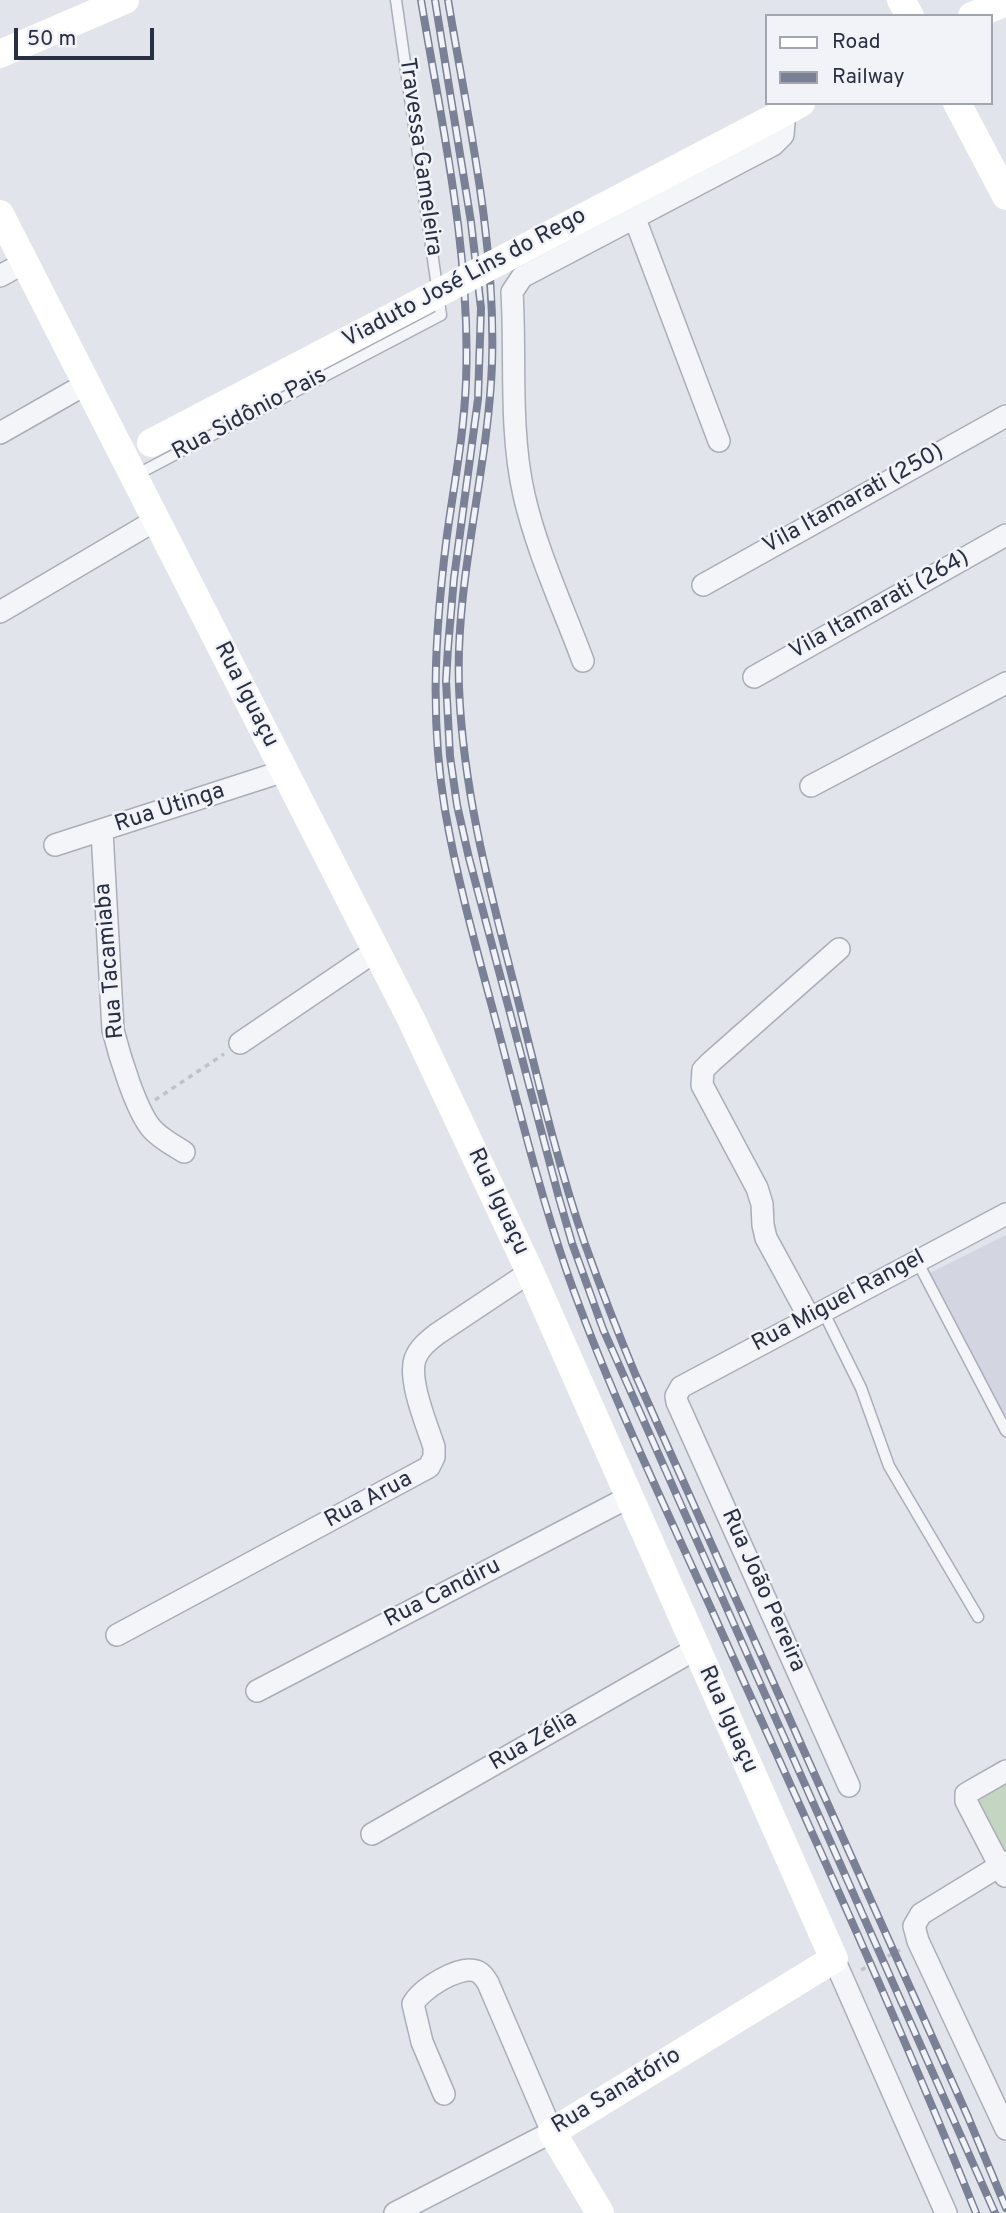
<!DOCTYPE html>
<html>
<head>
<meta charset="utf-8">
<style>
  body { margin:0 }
  #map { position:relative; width:1006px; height:2213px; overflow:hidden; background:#e1e4ea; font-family:Overpass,sans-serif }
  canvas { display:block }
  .legend { position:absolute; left:765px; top:14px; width:228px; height:91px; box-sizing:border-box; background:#f1f3f8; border:2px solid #a1a5b0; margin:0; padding:9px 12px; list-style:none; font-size:21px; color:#292f43 }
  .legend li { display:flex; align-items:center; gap:14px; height:35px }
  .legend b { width:35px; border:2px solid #a1a5b0 }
  .scale { position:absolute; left:14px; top:28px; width:140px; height:32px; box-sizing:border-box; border:4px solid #292f43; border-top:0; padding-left:9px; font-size:21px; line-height:24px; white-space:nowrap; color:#292f43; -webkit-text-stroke:5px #f1f3f8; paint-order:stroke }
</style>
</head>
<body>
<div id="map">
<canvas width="1006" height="2213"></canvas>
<ul class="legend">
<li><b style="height:9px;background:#fff"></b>Road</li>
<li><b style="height:9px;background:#7a8095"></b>Railway</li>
</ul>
<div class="scale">50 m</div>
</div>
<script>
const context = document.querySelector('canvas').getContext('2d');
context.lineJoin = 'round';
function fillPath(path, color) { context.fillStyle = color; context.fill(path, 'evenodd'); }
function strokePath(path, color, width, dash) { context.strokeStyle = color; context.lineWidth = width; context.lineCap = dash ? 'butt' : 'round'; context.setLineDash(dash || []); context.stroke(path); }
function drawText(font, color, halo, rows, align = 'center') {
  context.font = font + ' Overpass,sans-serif'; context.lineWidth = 5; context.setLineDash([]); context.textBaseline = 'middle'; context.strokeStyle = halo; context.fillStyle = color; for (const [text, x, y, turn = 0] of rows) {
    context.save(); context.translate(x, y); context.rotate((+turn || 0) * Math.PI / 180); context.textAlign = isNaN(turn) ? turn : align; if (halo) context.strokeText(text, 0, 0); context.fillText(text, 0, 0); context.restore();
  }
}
fillPath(new Path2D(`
  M1006,1235v187l-80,-147z`), '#d3d6e0');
fillPath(new Path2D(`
  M1006,1779v82l-29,-60 1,-5z`), '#c4d5c2');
const lane = new Path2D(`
  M134,476l307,-161 -45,-315
  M917,1261l89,170
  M824,1313l37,75 28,78 89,151`);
const street = new Path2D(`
  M635,219l84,222
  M0,276l24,-13
  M0,433l86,-49
  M703,585l303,-169
  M0,612l156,-92
  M583,661c-20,-54 -46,-109 -59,-166 -15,-66 -8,-137 -12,-203l10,-15 251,-132 10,-10 1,-12 -4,-9
  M754,677l252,-142
  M811,786l195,-103
  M102,831l11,199c6,24 23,81 39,99 9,10 21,16 32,23
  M55,845l229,-74
  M240,1043l137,-93
  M809,1317l-43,-79 -3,-13 -1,-21 -5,-16 -55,-103 1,-15 8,-8 128,-113
  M117,1635l312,-168 5,-10v-10c-7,-22 -26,-66 -19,-88 4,-11 13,-18 22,-25l93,-62
  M257,1691l372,-194
  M849,1786l-172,-384 -1,-6 5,-9 325,-173
  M372,1834l324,-185
  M1006,1862l-85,52 -7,12 4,15 88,188
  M1005,1876l-39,-75v-7l5,-3 35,-20
  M834,1959l112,254
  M395,2213l157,-81 -64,-149c-3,-5 -6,-10 -12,-12 -17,-6 -55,18 -63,33l9,38 22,52`);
strokePath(lane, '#aaaeb8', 13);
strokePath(street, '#aaaeb8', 24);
strokePath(new Path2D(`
  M155,1100l69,-46
  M861,1970l39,-20`), '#bfc2c9', 3.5, [5, 5]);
strokePath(lane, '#f4f5f8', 10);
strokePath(street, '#f4f5f8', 21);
strokePath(new Path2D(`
  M901,0l9,16
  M972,16l34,-14
  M0,54l125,-54
  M957,103l49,93
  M766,122l35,-19
  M0,214l411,805 119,253 304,687 -282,173 48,81`), '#fff', 28);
const rail = new Path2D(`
  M421,0c21,126 50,253 45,381 -2,55 -13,108 -20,162 -11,90 -16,177 -1,267 12,69 31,137 49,204 23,86 44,174 73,258 41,117 96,230 147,343 89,199 181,396 262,598
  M435,0l36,222 10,86 -3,91 -24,179 -6,69 -2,34 4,75 7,49 12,53 90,340 13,45 31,86 392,884
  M448,0c20,120 48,242 44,364 -4,108 -37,215 -33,323 4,105 31,204 57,305 21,84 41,170 69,252 16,45 33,89 51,132l332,741 38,91`);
strokePath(rail, '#7a8095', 8);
strokePath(rail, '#f1f3f8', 5, [16]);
strokePath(new Path2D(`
  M151,443l615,-321`), '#fff', 28);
drawText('23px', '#292f43', '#f1f3f8', [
  ["Travessa Gameleira",419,157,82],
  ["Viaduto José Lins do Rego",465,279,-28],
  ["Rua Sidônio Pais",250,415,-28],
  ["Vila Itamarati (250)",854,500,-29],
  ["Vila Itamarati (264)",880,606,-29],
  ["Rua Iguaçu",245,695,63],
  ["Rua Utinga",170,809,-18],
  ["Rua Tacamiaba",111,961,-95],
  ["Rua Iguaçu",497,1202,65],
  ["Rua Miguel Rangel",839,1302,-28],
  ["Rua Arua",369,1501,-28],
  ["Rua João Pereira",762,1591,66],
  ["Rua Candiru",443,1594,-27],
  ["Rua Iguaçu",727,1720,66],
  ["Rua Zélia",534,1742,-30],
  ["Rua Sanatório",617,2092,-31]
]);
</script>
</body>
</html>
